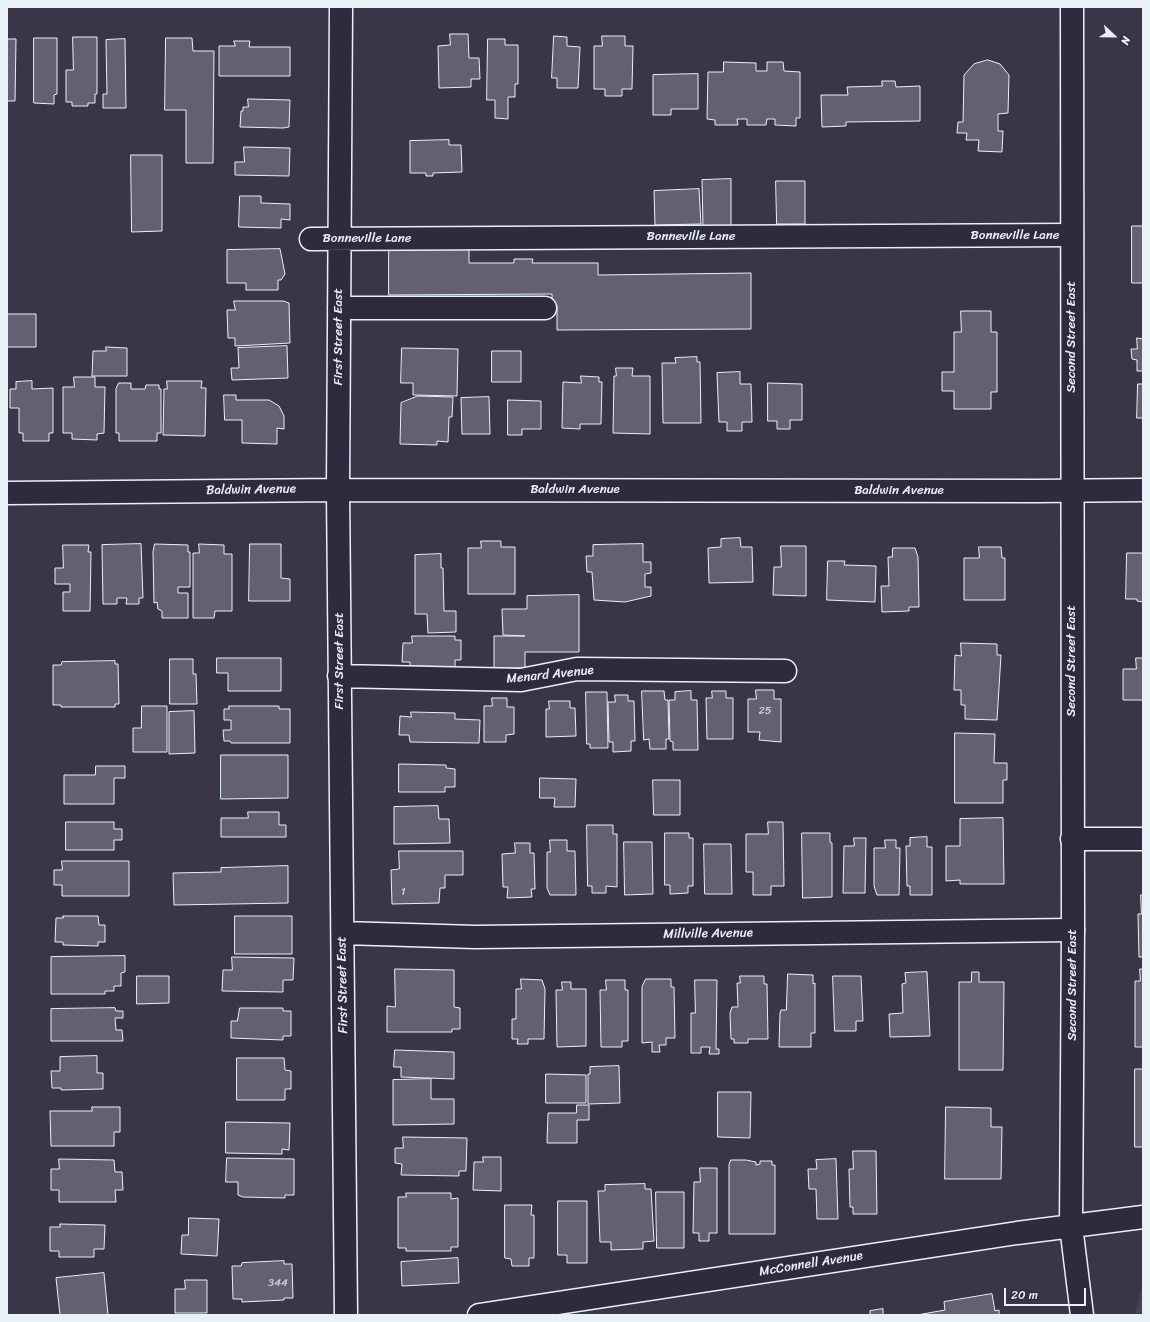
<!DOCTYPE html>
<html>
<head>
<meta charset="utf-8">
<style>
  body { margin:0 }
  #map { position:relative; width:1150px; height:1322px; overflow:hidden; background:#3a3648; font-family:Sriracha,sans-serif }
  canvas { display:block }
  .frame { position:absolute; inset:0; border:8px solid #e8f1f8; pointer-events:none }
  .north { position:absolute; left:1094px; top:16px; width:40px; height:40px; -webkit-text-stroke:3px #2f2a3d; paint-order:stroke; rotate:112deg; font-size:11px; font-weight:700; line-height:16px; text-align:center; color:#e8f1f8 }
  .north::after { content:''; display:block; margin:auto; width:14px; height:18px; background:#e8f1f8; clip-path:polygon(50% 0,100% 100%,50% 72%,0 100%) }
  .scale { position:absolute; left:1004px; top:1288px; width:82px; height:18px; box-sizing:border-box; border:2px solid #e8f1f8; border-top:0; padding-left:5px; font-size:12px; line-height:14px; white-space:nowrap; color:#e8f1f8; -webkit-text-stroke:3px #2f2a3d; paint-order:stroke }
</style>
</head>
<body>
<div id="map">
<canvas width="1150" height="1322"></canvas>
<div class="frame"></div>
<div class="north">N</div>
<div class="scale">20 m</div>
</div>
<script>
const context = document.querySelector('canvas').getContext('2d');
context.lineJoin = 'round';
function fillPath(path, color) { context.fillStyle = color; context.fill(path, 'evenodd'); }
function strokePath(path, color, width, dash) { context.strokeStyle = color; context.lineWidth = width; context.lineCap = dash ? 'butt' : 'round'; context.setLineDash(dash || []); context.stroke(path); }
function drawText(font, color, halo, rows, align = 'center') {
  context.font = font + ' Sriracha,sans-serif'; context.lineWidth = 4; context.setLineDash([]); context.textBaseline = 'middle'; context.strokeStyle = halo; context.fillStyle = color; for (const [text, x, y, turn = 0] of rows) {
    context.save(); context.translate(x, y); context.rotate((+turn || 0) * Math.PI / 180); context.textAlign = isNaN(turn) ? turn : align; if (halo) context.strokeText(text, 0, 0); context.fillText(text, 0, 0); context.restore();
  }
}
fillPath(new Path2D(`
  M1143,1283v32h-8z`), '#464354');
const building = new Path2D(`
  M450,34h18l1,24h10l1,21h-9v8l-32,1 -1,-42 12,-1z
  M554,36l13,1v9l13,1 -2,41h-21v-10h-5z
  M602,36h23v10h8l-1,43h-10v7h-17v-7h-11v-43h8z
  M73,37h24v57h-2v9h-7v3h-16v-4h-6v-32h7z
  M34,38h23v56l-3,1v9l-20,-1z
  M166,38h26l1,13h21l-1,112h-27v-53h-21z
  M7,39h9l-1,62h-8z
  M125,39l1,69h-23v-14h4l-1,-54z
  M488,39h17v6h13v39h-3v13h-7v22l-13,-1v-18h-8z
  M234,41h16l-1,6h41v29h-71v-30h16z
  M988,60l12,4 9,11 -1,38 -10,1v17h5l-1,21 -24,-1 1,-11h-13l1,-7h-10l1,-11h5l1,-47 10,-11z
  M724,62l32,1v8h11v-9h16l1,9 16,1v46h-4v8l-21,-1v-6h-8l-1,6h-19v-6h-10l1,6h-23v-5l-8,-1 1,-47h15z
  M698,74v35h-27v6h-18v-40z
  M882,81h13l1,6 24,-1v35l-74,1v4l-24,1 -1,-32h27l-1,-8 35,-1z
  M248,99l42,1 -1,27 -6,1 -43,-1 1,-16h2v-4h5z
  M449,140v5h12l1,27 -29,1v3h-7v-3h-16v-32z
  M244,147l46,1 -1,28 -54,-1v-13h9z
  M131,155h31v76l-30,1z
  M731,179v48h-28l-1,-47z
  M776,181h29v43h-28z
  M699,189l2,35 -46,1 -1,-34z
  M240,196h21v7l29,1v16l-9,-1v9l-42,-1z
  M1132,226h11v57h-11z
  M280,249l5,25 -4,6h-3v10h-32v-7h-19v-33z
  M389,249h80v14h45v-4h19l-1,4h66v12l153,-2v56l-194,1v-24h-5v-12l-163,1z
  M234,301h49l6,2 1,40 -55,3v-8h-7l-1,-28h8z
  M961,311h30v21h6v60h-6v17h-37v-18h-12v-19h12v-40h7z
  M7,314h29v33h-29z
  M1137,338l6,1v32h-6v-11l-5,-1 -1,-10h6z
  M287,346l1,32 -56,2 -1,-12h8l-1,-20z
  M106,347l21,1v28h-35l1,-25h13z
  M402,348l56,1 -1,47 -44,-1v-12h-12z
  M492,351h29v31h-29z
  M697,357v5h3l1,61h-38l-1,-60h14l-1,-5z
  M616,368h17l-1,8h18v58l-37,-1 1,-57h2z
  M740,372v12h11l1,38h-10v9h-15v-9h-8l-2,-49z
  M581,376l18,1v5h3l-1,42h-21v5l-18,-1 1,-46 18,1z
  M74,377h21v10h10l-1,46 -7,1v6l-25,-1v-6h-9v-46h11z
  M32,381v8l21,-1v45h-4v8h-26v-8h-4v-25h-9v-19h6v-7z
  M167,381h35l-1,7h5l-1,48 -42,-1 1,-46h3z
  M119,383h12v6h14l1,-4h13v4h2v44h-4v8h-38v-8h-3v-44z
  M768,383l34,1v36h-12v9h-13v-8h-9z
  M1138,384h5v34h-6z
  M224,395h12v5h33l10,6 5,10v13l-7,-1v16l-35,-1v-23h-17z
  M418,396l35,1 -1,20h-3l-1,25 -11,-1v4l-37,-1 1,-41z
  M489,397l1,37h-28l-1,-36z
  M508,400l33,1v28h-19v6h-14z
  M740,538l1,9h11l1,35 -44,1 -1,-35 13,-1v-8z
  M481,541h20v6h14v47h-47v-46h13z
  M141,544l2,54h-4v6h-13l1,-6h-10v6h-14l-1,-59z
  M155,544l33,1v7h2v35h-12v6h10v25h-26v-7l-4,-2 -1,-7 -3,1 -1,-51z
  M199,544l25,1v9h8v57h-17l-1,7h-21v-65h6z
  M250,544h31v34l9,1v22h-41z
  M643,544v18h8v11l-6,1v13h6v9l-26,6 -31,-2 -2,-28h-5l-1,-16h7v-11z
  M63,545h26l-1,7h3l-1,59h-27v-19h7v-8h-15v-16h8z
  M781,546h25v50l-33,-1 1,-28h7z
  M979,547h22l1,11h3v42h-41v-42h15z
  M893,548h22l3,9 1,50h-10v4l-27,1 -1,-26h8l-1,-29h4z
  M1127,553h16v49l-6,-1v-2h-11z
  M441,554v14h2l1,43h12v21l-28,1 -1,-19h-12v-59z
  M828,561h17l-1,4 32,1 -1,36 -48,-2z
  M579,595v57h-54v16h-31v-32h31l-22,-1 -1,-26h25v-13z
  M412,636h43v4h6v20h-6v7l-45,-1v-4h-8l1,-19h9z
  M961,643l36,1v11h4l-4,65 -32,-1v-14h-4v-15h-7l1,-35 6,1z
  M217,658h64v33h-53v-18h-11z
  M1136,658h7v42h-20v-31h13z
  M170,659h23v15h3l1,30h-27z
  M115,661v3h3l1,40h-4v3h-54v-2h-8v-40h8l1,-3z
  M756,690h18v9h7v43l-22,-2 1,-8h-12v-33h8z
  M642,691h22l1,9h3l1,39h-3v10h-16l-1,-10 -5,1z
  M691,691v9h6l1,50h-25v-8l-3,-1 -1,-41h6v-8z
  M712,691h14v7h7v41h-26l-1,-41h6z
  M586,692h21l1,56h-18v-4h-3z
  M615,695h13v6h6l1,40h-4v10l-18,1v-10h-4l-1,-40h7z
  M492,698h15v9h7v27l-8,1v7h-22v-36h8z
  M549,701h21v7h5l1,28 -30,1v-28h3z
  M142,706h25v46h-34v-24h8z
  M229,706h50v3h11v34h-59l-1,-2h-6l-1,-11h8v-10h-7v-11h5z
  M194,711l1,42 -26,1v-42z
  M411,712l44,1v6l25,1 -1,23 -69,-1 -1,-7h-10l1,-19 11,1z
  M955,733l40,1 -1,29h13v17h-4v23h-48z
  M221,755h67v43l-67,1z
  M399,764l47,1v3l9,1v18h-10v5h-46z
  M96,766h29v12h-11v26h-50v-29h31z
  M540,778l36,1 -1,28h-21l1,-9h-15z
  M653,780h27v35h-26z
  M438,806l1,13h10l1,24 -56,1v-37z
  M248,812h31v13h7v12h-65v-19h27z
  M1003,818l1,66h-44v-4l-14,1v-35h14v-27z
  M66,822h48v7h8v11h-8v10h-48z
  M768,822h15l1,64h-13v9h-18v-23h-7v-38h22z
  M587,825h26v9h4v53l-11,-1v7h-14v-7h-4z
  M665,833h24v5h4v48h-5v7l-18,1v-9h-5z
  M802,833h28v9l2,1v54l-29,1z
  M927,837v10h5v48h-22v-9h-3l-1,-40h4v-8z
  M854,838h12l-1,55h-22l1,-47h10z
  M550,840h17v11h8l1,44h-26l-3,-7v-36h3z
  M885,840h11v8h4l-1,47h-22l-3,-9v-38h11z
  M624,842h28l1,52 -28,1z
  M515,843h15v10h4l1,36h-4l1,8 -25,1 1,-11h-5l-1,-33 13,-1z
  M704,844h27l1,50h-27z
  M399,851h64v24h-18v13h-5l-1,15 -47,1 -1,-34 8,-1z
  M62,861h67v35h-67v-11h-8v-15h8z
  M288,866v37l-114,2 -1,-32 48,-1v-4z
  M1141,895h2v62h-4l-1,-43h3z
  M63,916h35l1,9h6v17h-7v4l-35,-1v-3h-8l1,-24h7z
  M235,916h57v38h-57z
  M125,956v16l-4,1v13h-7v5h-9v3h-54v-37z
  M232,957l62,1 -1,22h-10v12l-61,-1 1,-21h9z
  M395,969l59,1v37l6,1v21h-8v3h-65v-26l8,1z
  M1140,969h3v78h-8v-66h5z
  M927,972l3,64 -40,1 -1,-23 14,-1 -1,-29 4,-1 -1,-10z
  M972,972h7v10h25l-1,88h-44v-88h12z
  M788,974l25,1v9l2,-1v50h-4v14h-32l1,-34 1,-3h5z
  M137,976h32v27l-32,1z
  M740,976h24v8h3l1,55h-20v4h-14v-4h-3l-1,-26 2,-6h6l-1,-24h3z
  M833,976h28l2,45h-7v10h-21z
  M521,979l21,1 3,9 -1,50h-16v5h-11l1,-5h-6v-20h4v-30h5z
  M646,979h25v8h3l1,51h-9v7h-7l1,7h-8v-10l-10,1v-56z
  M606,980h19v10h3v51h-6v6h-21l-1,-57h6z
  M695,980h22l-1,69h3v5h-10l1,-7h-9v6h-10v-40h4z
  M562,982h9v7h15v57l-29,1 -1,-57h6z
  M115,1008l1,3h7v7h-8l1,12h6l1,11h-72v-32z
  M240,1008h43v3h8v25h-8v4l-52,-2v-17h6z
  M395,1050l59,2v27l-53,-2v-10h-7z
  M97,1056v17h6v16l-42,1v-2h-9l-1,-17h9v-14z
  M237,1058h47l1,12 6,1v18h-6v11h-48z
  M619,1066l1,37 -32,1v-30h2v-7z
  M1135,1069h8v78h-8z
  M546,1074l40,1v28h-40z
  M431,1079v20h23v25l-61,1v-45z
  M718,1092h33l-1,46 -32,-1z
  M577,1105h12v15h-12v23h-30l1,-30h28z
  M92,1107h28v25h-6v14h-63l-1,-35h42z
  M946,1107l45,1v19h11l-1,52h-56z
  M226,1122l64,1 -1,27 -7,-1v5l-56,-1z
  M403,1137l64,1 -1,33h-7v5l-58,-1 1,-11 -7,-1v-15h8z
  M853,1151h23l1,63h-24v-7h-3l-1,-38h4z
  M483,1157h18v34l-28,-1 1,-28h9z
  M227,1158l67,1v36h-9v3l-42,-1 -5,-2v-13h-12z
  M59,1159l55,1 1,12h7l1,18h-8l1,12h-57v-12h-8v-21h8z
  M836,1159l2,60h-21l-1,-30h-7l-1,-20h9l-1,-9z
  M731,1160h15l10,2v3l4,-1v-3h12v4h3v69h-46v-69z
  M700,1168h17v65h-8v8h-10v-8h-6l1,-51h6z
  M645,1184v5h6l3,52 -11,1v7l-32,1v-8h-11l-2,-51h7v-6z
  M656,1192h28v56h-27z
  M406,1193h45v6l7,-1v49h-7v4h-45v-3h-8v-51h8z
  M558,1201h29v62h-20v-8h-9z
  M505,1205h27l-1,10h3v43h-5v8h-17l-1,-7 -6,-1z
  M189,1218l30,1 -2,37 -36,-2 1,-19h6z
  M60,1224l45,1 -1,24h-10v8h-35v-6h-9v-24h10z
  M458,1258l1,25 -57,3 -1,-24z
  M284,1261v3h8l1,34h-9v2l-42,2v-3h-9l-1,-33h9l1,-3z
  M104,1273l4,42h-48l-4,-37z
  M185,1280h22v33h-32v-24h10z
  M992,1294l3,17 4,-1v5h-82l28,-5 -1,-8z
  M883,1309v6h-13v-4z`);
fillPath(building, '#636171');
strokePath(building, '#e8f1f8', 1);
const minor = new Path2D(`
  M341,7l-3,483 8,825
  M311,239l761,-4
  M339,308h206
  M7,493l331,-3 699,1 106,-1
  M339,676l182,4 56,-11 208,2
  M1072,839h71
  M343,933l132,4 598,-7`);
const major = new Path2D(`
  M1072,7l1,923 -2,296 11,89
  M479,1315l538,-82 126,-16`);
strokePath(minor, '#e8f1f8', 25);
strokePath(major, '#e8f1f8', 25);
strokePath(minor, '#2f2a3d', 22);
strokePath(major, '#2f2a3d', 22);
drawText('11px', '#c7cdd6', null, [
  ["25",765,711],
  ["1",403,892],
  ["344",278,1283]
]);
drawText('13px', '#e8f1f8', '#2f2a3d', [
  ["Bonneville Lane",1015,236],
  ["Bonneville Lane",691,237],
  ["Bonneville Lane",367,239],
  ["First Street East",339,337,-90],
  ["Second Street East",1072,337,-90],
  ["Baldwin Avenue",251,490,-1],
  ["Baldwin Avenue",575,490],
  ["Baldwin Avenue",899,491],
  ["First Street East",340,661,-90],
  ["Second Street East",1072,661,-90],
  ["Menard Avenue",550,675,-6],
  ["Millville Avenue",708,934,-1],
  ["First Street East",343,985,-91],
  ["Second Street East",1073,985,-90],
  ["McConnell Avenue",811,1264,-9]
]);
</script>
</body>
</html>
